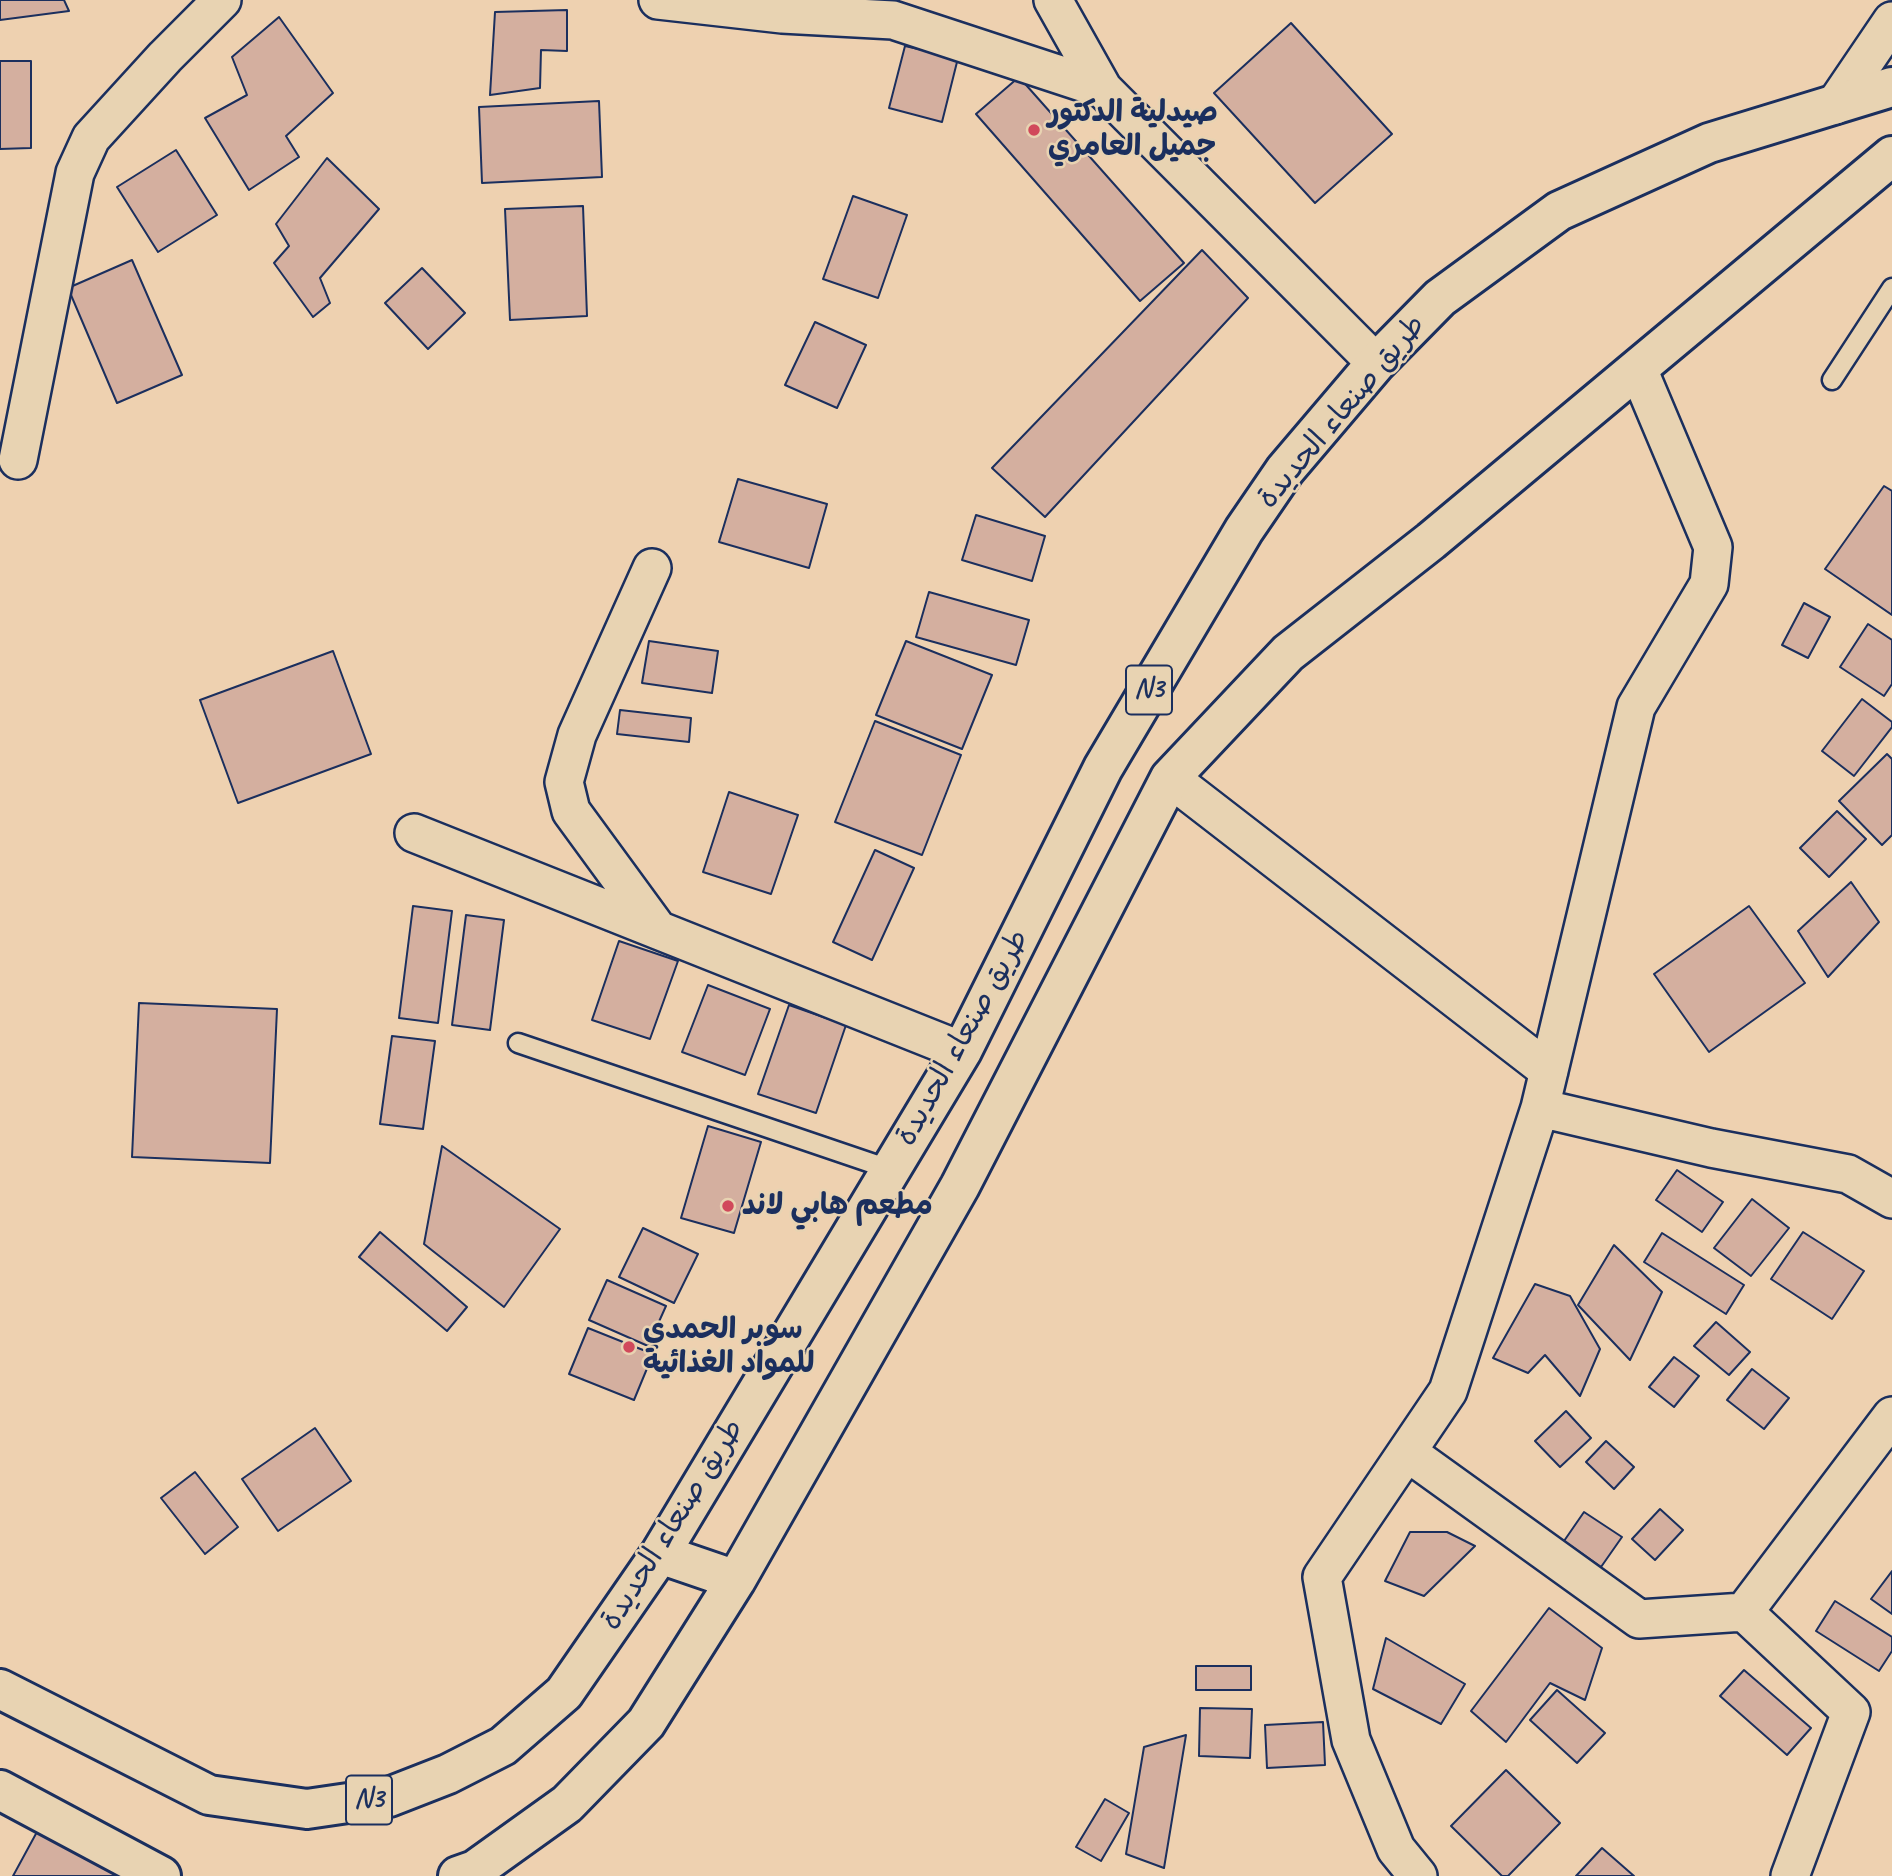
<!DOCTYPE html>
<html>
<head>
<meta charset="utf-8">
<style>
  body { margin:0 }
  canvas { display:block; background:#eed1b0 }
</style>
</head>
<body>
<canvas width="1892" height="1876"></canvas>
<script>
const context = document.querySelector('canvas').getContext('2d');
context.lineJoin = 'round';
function fillPath(path, color) { context.fillStyle = color; context.fill(path, 'evenodd'); }
function strokePath(path, color, width, dash) { context.strokeStyle = color; context.lineWidth = width; context.lineCap = dash ? 'butt' : 'round'; context.setLineDash(dash || []); context.stroke(path); }
function drawText(font, color, halo, rows, align = 'center') {
  context.font = font + ' Caveat,"Playpen Sans Arabic",sans-serif'; context.lineWidth = 5; context.setLineDash([]); context.textBaseline = 'middle'; context.strokeStyle = halo; context.fillStyle = color; for (const [text, x, y, turn = 0] of rows) {
    context.save(); context.translate(x, y); context.rotate((+turn || 0) * Math.PI / 180); context.textAlign = isNaN(turn) ? turn : align; if (halo) context.strokeText(text, 0, 0); context.fillText(text, 0, 0); context.restore();
  }
}
const building = new Path2D(`
  M0,0h64l5,11 -69,9z
  M567,10v41l-26,-1 -1,38 -50,7 5,-83z
  M279,17l54,76 -47,43 13,21 -50,33 -44,-72 42,-23 -15,-38z
  M1291,23l101,111 -77,69 -101,-110z
  M905,46l53,12 -16,64 -53,-14z
  M0,61h31v87l-31,1z
  M1019,77l165,186 -44,38 -164,-187z
  M599,101l3,76 -120,6 -3,-76z
  M176,150l41,65 -59,37 -41,-65z
  M327,158l52,51 -59,69 10,25 -17,14 -39,-54 15,-17 -13,-22z
  M853,196l54,19 -29,83 -55,-19z
  M583,206l4,110 -77,4 -5,-111z
  M1202,250l46,48 -203,219 -53,-49z
  M132,260l50,115 -65,28 -49,-115z
  M422,268l43,45 -37,36 -43,-46z
  M815,322l51,23 -29,63 -52,-23z
  M738,479l89,25 -18,64 -90,-26z
  M1884,486l8,5v124l-67,-46z
  M976,515l69,21 -13,45 -70,-21z
  M929,592l100,28 -13,45 -100,-28z
  M1804,603l26,14 -22,41 -26,-13z
  M1868,624l24,16v44l-8,12 -44,-29z
  M649,641l69,10 -6,42 -70,-10z
  M906,641l86,34 -30,74 -86,-34z
  M333,651l38,103 -133,49 -38,-103z
  M1862,699l30,23v5l-38,49 -32,-25z
  M620,710l71,8 -2,24 -72,-8z
  M875,721l86,34 -39,100 -87,-33z
  M1887,754l5,5v76l-10,10 -43,-44z
  M729,792l69,23 -27,79 -68,-22z
  M1837,811l29,28 -37,38 -29,-29z
  M875,850l39,18 -42,92 -39,-18z
  M1851,882l28,40 -51,55 -30,-46z
  M413,906l39,5 -14,112 -39,-5z
  M1749,906l56,77 -96,69 -55,-78z
  M466,915l38,5 -14,110 -38,-5z
  M619,941l59,20 -28,78 -58,-19z
  M708,985l62,24 -25,66 -63,-23z
  M139,1003l138,6 -7,154 -138,-6z
  M789,1005l57,20 -30,88 -58,-19z
  M392,1036l43,5 -12,88 -43,-5z
  M708,1126l53,16 -27,91 -53,-15z
  M442,1146l118,83 -56,78 -80,-63z
  M1677,1170l46,32 -21,30 -46,-32z
  M1752,1199l37,29 -38,48 -37,-28z
  M643,1228l55,26 -24,49 -55,-26z
  M380,1232l87,75 -20,24 -88,-74z
  M1803,1232l61,39 -32,48 -61,-40z
  M1662,1233l82,52 -18,29 -82,-52z
  M1614,1245l48,47 -32,68 -52,-55z
  M607,1280l59,26 -18,40 -59,-26z
  M1535,1284l35,12 30,53 -20,47 -35,-41 -17,18 -35,-15z
  M1716,1322l34,30 -21,23 -35,-29z
  M588,1328l65,26 -19,46 -65,-26z
  M1674,1357l25,19 -25,31 -25,-20z
  M1752,1369l37,29 -25,31 -37,-29z
  M1566,1411l25,27 -31,29 -25,-26z
  M315,1428l36,53 -73,50 -36,-52z
  M1606,1441l28,26 -20,22 -28,-27z
  M195,1472l43,55 -33,27 -44,-56z
  M1660,1509l23,21 -28,30 -23,-21z
  M1584,1512l38,25 -21,30 -37,-26z
  M1410,1532h37l28,14 -51,50 -39,-15z
  M1892,1571v43l-21,-15z
  M1835,1601l57,36v14l-13,20 -63,-40z
  M1549,1608l53,40 -17,52 -35,-17 -44,59 -35,-31z
  M1386,1638l79,46 -24,40 -68,-35z
  M1196,1666h55v24h-55z
  M1744,1670l67,58 -24,27 -67,-59z
  M1557,1690l48,43 -28,30 -47,-43z
  M1200,1708l52,1 -2,49 -51,-2z
  M1323,1722l2,43 -58,3 -2,-43z
  M1186,1735l-22,133 -38,-14 18,-107z
  M1506,1770l54,53 -52,53h-6l-51,-50z
  M1105,1799l24,14 -28,48 -25,-14z
  M38,1830l86,46h-111z
  M1602,1848l32,28h-58z`);
fillPath(building, '#d4af9f');
strokePath(building, '#1b2f5e', 2);
const lane = new Path2D(`
  M1832,380l60,-92
  M518,1043l371,126`);
const street = new Path2D(`
  M658,0l124,14 111,6 210,69 273,274
  M1053,0l50,89
  M1835,105l57,-84
  M1638,369l75,178 -4,37 -73,123 -96,401 171,40 137,26 44,25
  M18,460l57,-287 16,-35 74,-81 57,-57
  M652,568l-75,167 -13,47 7,29 87,119
  M1170,778l379,293
  M414,833l548,218
  M1407,1452l232,167 105,-7
  M1418,1876l-22,-27 -45,-109 -29,-163 126,-186 92,-283
  M1790,1876l61,-164 -107,-100 148,-196`);
const primary = new Path2D(`
  M660,1554l76,26
  M0,1689l209,106 98,14 82,-12 59,-23 55,-28 61,-53 96,-139 302,-503 141,-283 141,-238 41,-60 91,-107 64,-65 119,-87 150,-68 183,-56
  M0,1790l161,86
  M458,1876l17,-6 92,-66 79,-81 90,-143 224,-394 210,-408 118,-125 143,-112 461,-385`);
strokePath(lane, '#1b2f5e', 23);
strokePath(street, '#1b2f5e', 42);
strokePath(primary, '#1b2f5e', 44);
strokePath(lane, '#e8d3b2', 18);
strokePath(street, '#e8d3b2', 37);
strokePath(primary, '#e8d3b2', 38);
for (const [x, y, r, color] of [
  [1034,130,7,"#d1495b"],
  [728,1206,7,"#d1495b"],
  [629,1347,7,"#d1495b"]
]) { const dot = new Path2D(); dot.arc(x, y, r, 0, 2 * Math.PI); context.fillStyle = color; context.fill(dot); strokePath(dot, '#e8d3b2', 2.5); }
for (const [x, y, w] of [
  [1149,690,46],
  [369,1800,46]
]) { const box = new Path2D(); box.roundRect(x - w / 2, y - 24.5, w, 49, 5); context.fillStyle = '#e8d3b2'; context.fill(box); strokePath(box, '#1b2f5e', 2); }
drawText('bold 28px', '#1b2f5e', null, [
  ["N3",1149,690],
  ["N3",369,1800]
]);
drawText('bold 30px', '#1b2f5e', '#e8d3b2', [
  ["صيدلية الدكتور",1048,113],
  ["جميل العامري",1048,147],
  ["مطعم هابي لاند",742,1206],
  ["سوبر الحمدي",643,1330],
  ["للمواد الغذائية",643,1364]
], 'left');
drawText('30px', '#1b2f5e', '#e8d3b2', [
  ["طريق صنعاء الحديدة",1342,412,-50],
  ["طريق صنعاء الحديدة",963,1038,-61],
  ["طريق صنعاء الحديدة",673,1525,-58]
]);
</script>
</body>
</html>
